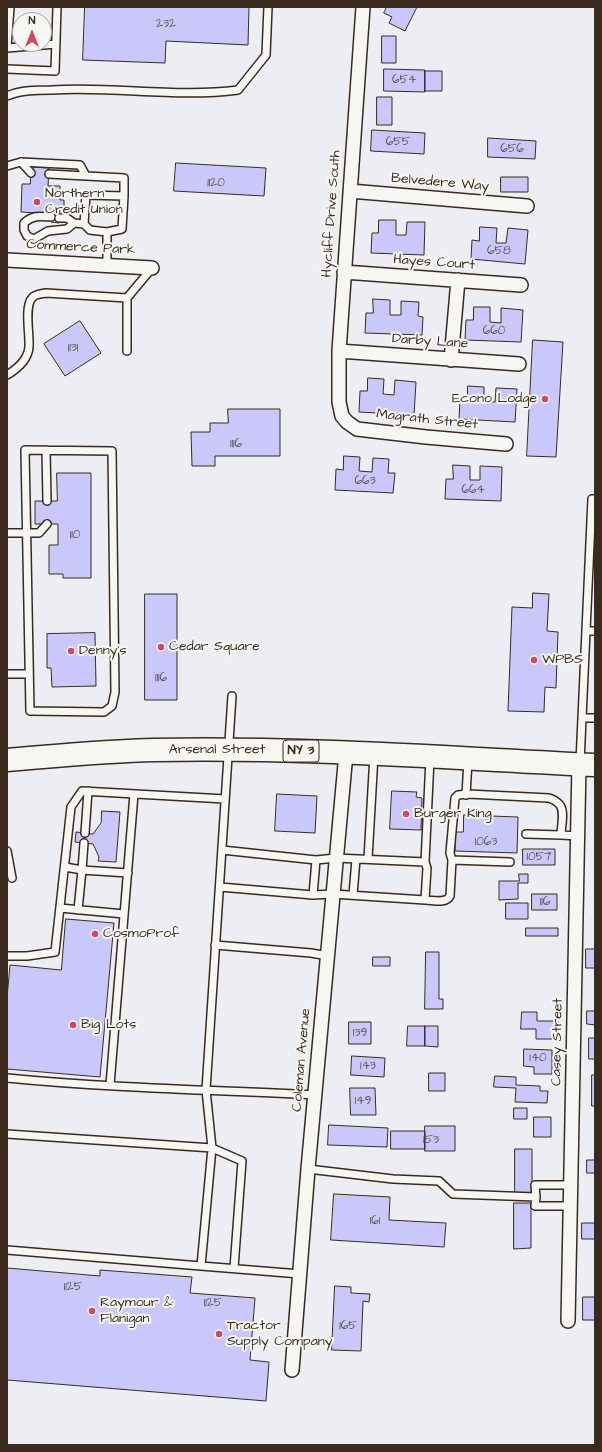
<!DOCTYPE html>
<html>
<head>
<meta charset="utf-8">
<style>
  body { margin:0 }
  #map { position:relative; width:602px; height:1452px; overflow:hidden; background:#ededf4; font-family:"Architects Daughter",sans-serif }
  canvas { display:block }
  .frame { position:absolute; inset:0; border:8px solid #3b2a1e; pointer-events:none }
  .north { position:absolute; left:12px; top:12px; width:40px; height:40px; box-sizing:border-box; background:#f6f6f2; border:1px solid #aba49d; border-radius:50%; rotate:0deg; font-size:11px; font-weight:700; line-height:16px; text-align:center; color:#3b2a1e }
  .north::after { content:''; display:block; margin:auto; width:14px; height:18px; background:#d1495b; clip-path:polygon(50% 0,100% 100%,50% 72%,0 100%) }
</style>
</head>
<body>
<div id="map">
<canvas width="602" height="1452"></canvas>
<div class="frame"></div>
<div class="north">N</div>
</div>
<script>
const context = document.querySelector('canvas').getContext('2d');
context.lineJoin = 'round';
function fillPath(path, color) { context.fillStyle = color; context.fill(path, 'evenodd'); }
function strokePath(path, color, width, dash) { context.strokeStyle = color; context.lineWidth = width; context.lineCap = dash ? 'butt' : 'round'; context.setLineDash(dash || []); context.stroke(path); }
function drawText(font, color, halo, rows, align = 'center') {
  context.font = font + ' "Architects Daughter",sans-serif'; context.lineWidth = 4; context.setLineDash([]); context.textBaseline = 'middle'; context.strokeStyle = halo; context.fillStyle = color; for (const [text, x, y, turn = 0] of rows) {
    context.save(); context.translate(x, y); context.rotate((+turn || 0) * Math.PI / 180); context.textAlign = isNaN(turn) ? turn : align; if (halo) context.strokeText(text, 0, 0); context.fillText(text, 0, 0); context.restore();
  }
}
const building = new Path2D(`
  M85,7h164l-1,38 -82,-4 -1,22 -82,-3z
  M387,7h30l-12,24 -16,-8 3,-6 -8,-4z
  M382,36h14v27h-14z
  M384,69l41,1v22l-41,-1z
  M425,71h17v20h-17z
  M377,97h15v28h-15z
  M372,130l53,3 -1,21 -53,-3z
  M488,138l48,3 -1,18 -47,-2z
  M176,163l90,5 -2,28 -90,-5z
  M31,167l18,1 -1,18h12v14h4v8h-4l-1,15 -8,-1v-8l-30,-2 1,-28h8z
  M501,177h27v15h-27z
  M379,220h17v15h10l1,-13h18l-1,33 -53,-2 1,-20h6z
  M480,227l17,1 -1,15h10l2,-15 20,2 -3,34 -54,-5 1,-19 7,1z
  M373,299l17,1v15h11v-14l18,1 -1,14 5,1 -1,18 -57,-2 1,-20h7z
  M474,307h16v15l11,1v-15l22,2 -2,32 -56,-2 1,-20h7z
  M80,321l21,32 -36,23 -21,-32z
  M533,340l30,2 -7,115 -29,-1z
  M368,378l16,1 -1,15 11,1 1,-15 21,2 -2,33 -55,-3 1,-21h7z
  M468,386l16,1v14l11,1 1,-14 21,1 -2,33 -56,-3 1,-20 7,1z
  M228,409h52v47h-65v10h-23l-1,-34h19v-9h18z
  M344,456l16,1 -1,14 13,1 1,-14 16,1 -1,14h7l-2,20 -58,-3 1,-21 7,1z
  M453,465l17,1v14h10v-14l22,1 -1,34 -56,-2 1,-20h7z
  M57,473h34v105h-28v-4h-14v-29h9v-21h-23v-23h22z
  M533,593l16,1 -2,37 11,1 -2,56 -11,-1 -1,25 -36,-1 4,-104 20,1z
  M145,594h32v106h-32z
  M95,633l1,53 -44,1 -1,-19h-4v-34z
  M392,791l25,1 -1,5 6,1 -1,32 -31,-1z
  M277,794l40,2 -2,37 -40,-2z
  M102,811l18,1 -4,50 -18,-1 1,-4 -6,-13 -18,-2 1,-10 17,2 8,-11z
  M464,815l54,2 -1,36 -62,-2v-19h8z
  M523,849h32v16h-32z
  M519,874h9v9h-10v16l-19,1v-19h20z
  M532,894h25v16h-25z
  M506,903h22v16h-22z
  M66,919l48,4 -14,154 -93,-8v-71l3,-33 51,5z
  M526,928h32v8h-32z
  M586,949h9v19h-9z
  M426,952h13v47h4v10h-18z
  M373,957h17v9h-17z
  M587,1011h8v14l-8,-1z
  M522,1012h15v9h21v18h-22v-10h-15z
  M349,1022h22v22h-22z
  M408,1026h17v20h-18z
  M425,1026h13v21l-13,-1z
  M589,1038h6v21h-6z
  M524,1049l28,1v24h-18v-7l-10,-1z
  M352,1056l33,2 -1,19 -33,-2z
  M429,1073h16v18h-16z
  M592,1075h3v31h-3z
  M495,1076l21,1v8l24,1v5h8l-1,12 -32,-1 1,-14 -22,-1z
  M350,1088h25l1,27h-25z
  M514,1108h13v11h-13z
  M534,1117h17v20h-17z
  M329,1125l59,3 -1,19 -59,-2z
  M425,1126h30v25h-30z
  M391,1131h34v18h-34z
  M515,1149h17v45h-17z
  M587,1160h8v13h-8z
  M334,1194l56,3 -1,23 57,3 -2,24 -113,-7z
  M514,1203h17v45l-17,1z
  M582,1223h13v16h-13z
  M7,1268l93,8v-6l92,7 -2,16 65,5 -5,62 19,2 -3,39 -259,-21z
  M335,1286l16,1v6l19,1 -1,8 -6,-1 -2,50 -29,-1z
  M583,1297h12v23h-12z`);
fillPath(building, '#cac8fa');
strokePath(building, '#3b2a1e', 1);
const service = new Path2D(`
  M10,7l-3,41 49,-4
  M7,69l48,2 2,-64
  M7,96c14,-6 30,-6 45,-6 62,-4 125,8 186,0l28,-35 2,-48
  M21,162l10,11
  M7,166l14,-4 59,3 6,11 38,2v18
  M49,174l37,2
  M51,217c-12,-1 -18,-2 -27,6v7l3,6 7,3 14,-8 19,-2 7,-6
  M59,218h8l7,5 10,1
  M107,265v-33l-17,-2 -6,-6 2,-29 38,1 -2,33 -15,3
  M127,351v-53
  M7,375c10,-6 21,-15 22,-28 1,-12 -5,-40 3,-49 3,-4 9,-4 14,-5l81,5 25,-30
  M25,450l87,1 3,241 -3,14 -8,6 -74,-1z
  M46,450l1,51
  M7,533h32l8,-9
  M586,631h9
  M7,674h22
  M232,696l-26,394 6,58 -11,118 99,8
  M582,718h13
  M580,762l12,-263h3
  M466,795l2,-34
  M85,833l3,-42
  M526,834l35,1
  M84,843l-2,27 46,3
  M7,851l5,27
  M368,859l6,-104
  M316,860l20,-2 89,4 5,-103
  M452,860l-2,-7 5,-55 3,-3 10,-1 81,4c3,1 7,3 9,5 8,6 3,23 3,32l17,1
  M65,867l17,3 -4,40
  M220,887l93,8 3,-35 -94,-10
  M313,895l20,-1 92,6 2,-32 -2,-6
  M353,895l3,-36
  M425,900c8,0 21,4 25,-4l2,-36 58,2
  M60,908l64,6
  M215,945l96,8 17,3
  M7,956h20l28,-4 16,-145 11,-16 143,8
  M7,1078c102,10 205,12 308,17
  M110,1085l24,-291
  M7,1134l205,14 30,13 -8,107
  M308,1169l85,10 46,2 14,13 83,3 -1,-12h36
  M536,1197l-1,9h35
  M7,1250l194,16`);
const minor = new Path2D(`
  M363,7l-24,344v51l3,14 5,6 10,7 69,8 80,7
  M350,191l177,15
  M7,260l145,8
  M344,272l177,13
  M339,351l180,13
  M451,360l7,-80
  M568,1321l11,-557
  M292,1370l16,-201 38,-416`);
const trunk = new Path2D(`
  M7,760c49,-4 98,-9 148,-10 146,-3 293,8 440,15`);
strokePath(service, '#3b2a1e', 10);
strokePath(minor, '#3b2a1e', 16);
strokePath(trunk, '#3b2a1e', 25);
strokePath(service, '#f6f6f2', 7);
strokePath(minor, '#f6f6f2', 13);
strokePath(trunk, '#f6f6f2', 22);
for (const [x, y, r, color] of [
  [37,202,4,"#d1495b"],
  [545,399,4,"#d1495b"],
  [161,647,4,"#d1495b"],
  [71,651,4,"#d1495b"],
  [534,660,4,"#d1495b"],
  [406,814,4,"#d1495b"],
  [95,934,4,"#d1495b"],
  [73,1025,4,"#d1495b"],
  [92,1311,4,"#d1495b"],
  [219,1334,4,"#d1495b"]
]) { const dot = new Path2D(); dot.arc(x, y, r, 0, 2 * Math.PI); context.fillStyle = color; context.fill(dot); strokePath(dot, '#f6f6f2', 1.5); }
drawText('12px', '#5f5255', null, [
  ["232",166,24],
  ["654",404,80],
  ["655",398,142],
  ["656",512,149],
  ["1120",216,183],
  ["658",499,251],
  ["660",494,331],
  ["1131",73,348],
  ["1116",236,444],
  ["663",365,481],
  ["664",473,490],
  ["110",75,535],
  ["1116",161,678],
  ["1063",486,842],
  ["1057",539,857],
  ["116",545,902],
  ["139",360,1033],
  ["140",538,1058],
  ["143",368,1066],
  ["149",363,1101],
  ["153",431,1140],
  ["161",375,1221],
  ["1125",73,1287],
  ["1125",213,1303],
  ["165",348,1326]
]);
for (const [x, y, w] of [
  [301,751,36]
]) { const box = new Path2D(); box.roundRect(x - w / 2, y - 11, w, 22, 3); context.fillStyle = '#f6f6f2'; context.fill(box); strokePath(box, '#3b2a1e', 1); }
drawText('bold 13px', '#3b2a1e', null, [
  ["NY 3",301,751]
]);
drawText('14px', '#3b2a1e', '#f6f6f2', [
  ["Belvedere Way",440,183,5],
  ["Hycliff Drive South",332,214,-86],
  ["Commerce Park",81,248,3],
  ["Hayes Court",434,263,4],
  ["Darby Lane",430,342,4],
  ["Magrath Street",427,420,6],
  ["Arsenal Street",217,750],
  ["Casey Street",558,1042,-89],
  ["Coleman Avenue",302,1060,-85]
]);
drawText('14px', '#3b2a1e', '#f6f6f2', [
  ["Northern",45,194],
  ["Credit Union",45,210],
  ["Econo Lodge",537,399,"right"],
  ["Cedar Square",169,647],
  ["Denny's",79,651],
  ["WPBS",542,660],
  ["Burger King",414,814],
  ["CosmoProf",103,934],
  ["Big Lots",81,1025],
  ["Raymour &",100,1303],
  ["Flanigan",100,1319],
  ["Tractor",227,1326],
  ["Supply Company",227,1342]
], 'left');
</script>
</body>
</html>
